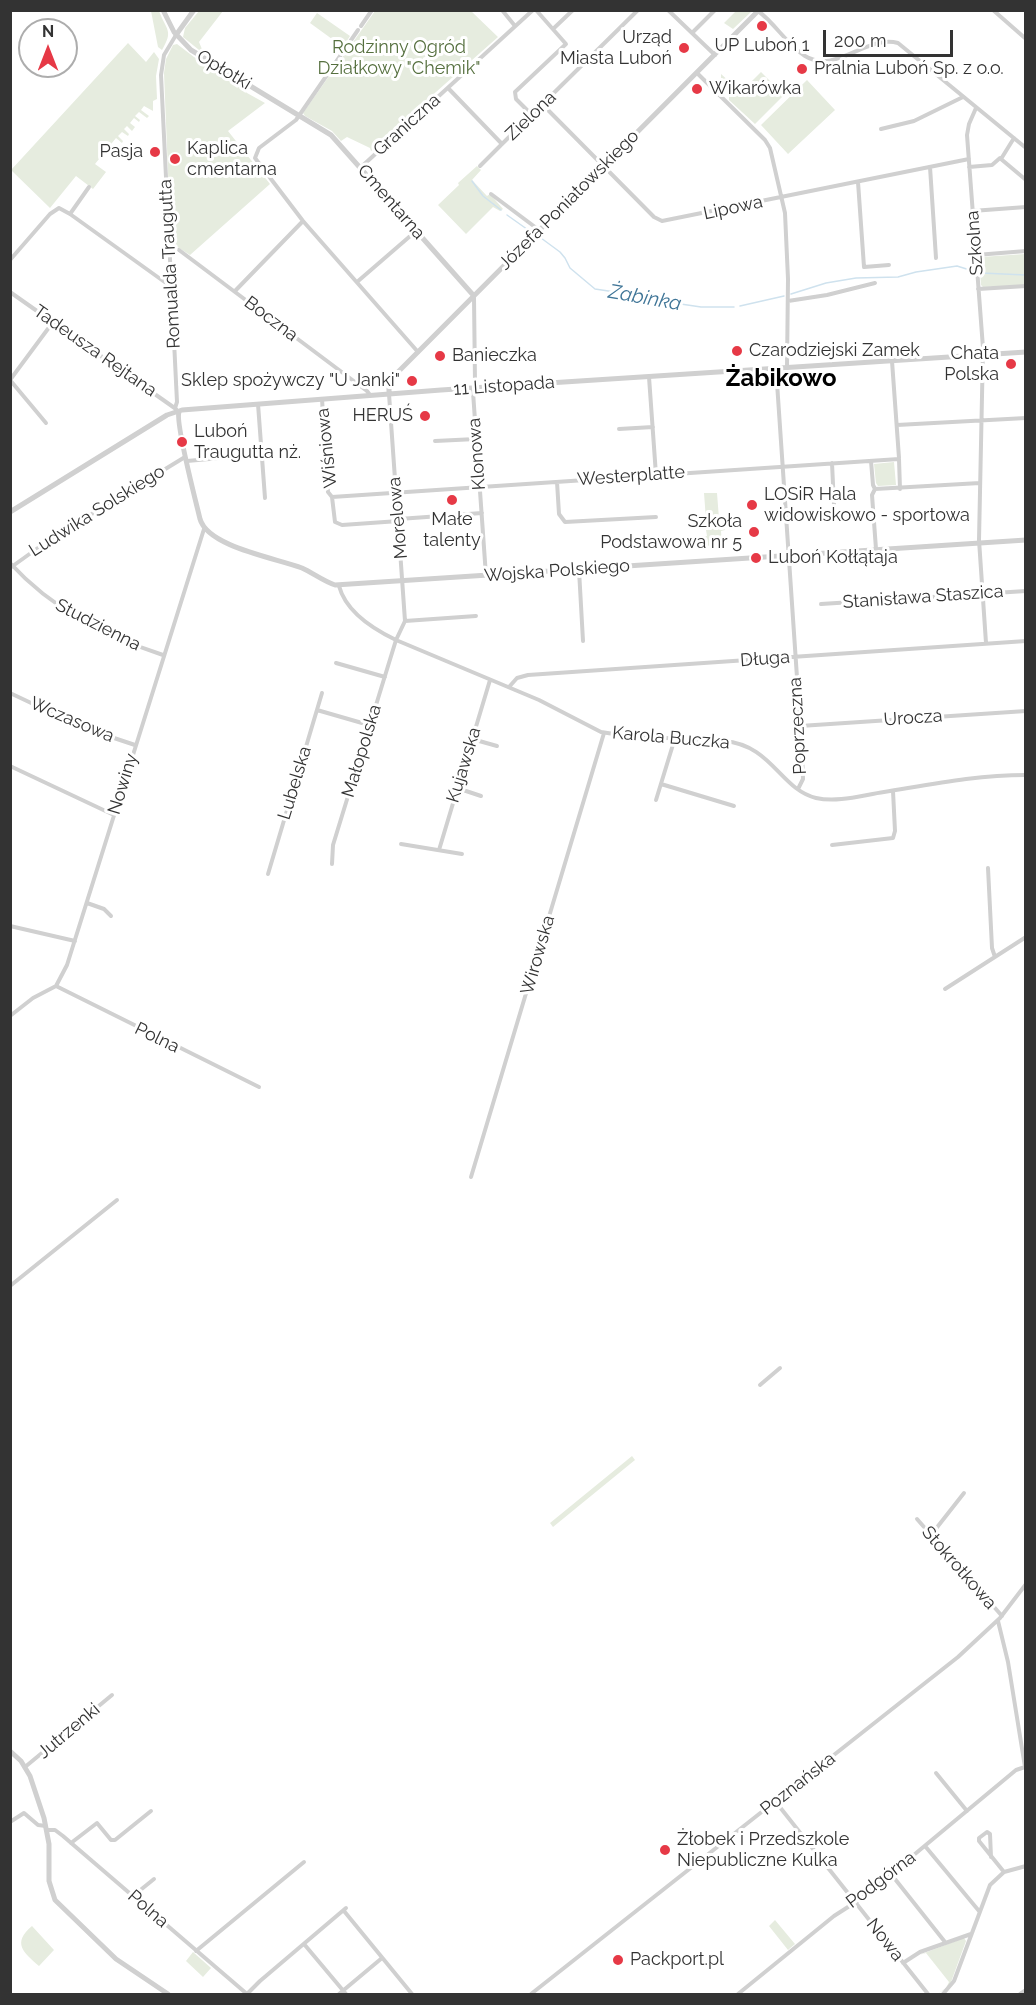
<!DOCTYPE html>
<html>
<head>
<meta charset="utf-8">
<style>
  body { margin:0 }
  #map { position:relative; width:1036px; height:2005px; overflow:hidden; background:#fff; font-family:Raleway,sans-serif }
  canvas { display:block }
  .frame { position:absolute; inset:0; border:12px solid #333; pointer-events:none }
  .north { position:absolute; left:18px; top:18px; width:60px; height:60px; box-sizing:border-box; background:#fff; border:2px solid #adadad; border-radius:50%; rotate:0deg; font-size:16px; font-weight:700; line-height:24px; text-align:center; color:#333 }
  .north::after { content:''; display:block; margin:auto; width:21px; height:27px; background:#e63946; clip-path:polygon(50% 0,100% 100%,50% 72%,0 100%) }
  .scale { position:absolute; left:823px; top:30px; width:130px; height:27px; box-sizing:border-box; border:3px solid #333; border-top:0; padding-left:8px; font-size:18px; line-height:21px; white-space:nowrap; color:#333; -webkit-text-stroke:4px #fff; paint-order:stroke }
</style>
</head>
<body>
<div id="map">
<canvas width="1036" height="2005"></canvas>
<div class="frame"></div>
<div class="north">N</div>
<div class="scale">200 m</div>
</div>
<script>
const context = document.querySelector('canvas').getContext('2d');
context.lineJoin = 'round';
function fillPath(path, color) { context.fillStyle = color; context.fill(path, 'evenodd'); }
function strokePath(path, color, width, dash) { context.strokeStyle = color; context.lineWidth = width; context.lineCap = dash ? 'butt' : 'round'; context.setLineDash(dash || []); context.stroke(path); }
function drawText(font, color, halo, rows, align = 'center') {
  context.font = font + ' Raleway,sans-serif'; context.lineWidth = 6; context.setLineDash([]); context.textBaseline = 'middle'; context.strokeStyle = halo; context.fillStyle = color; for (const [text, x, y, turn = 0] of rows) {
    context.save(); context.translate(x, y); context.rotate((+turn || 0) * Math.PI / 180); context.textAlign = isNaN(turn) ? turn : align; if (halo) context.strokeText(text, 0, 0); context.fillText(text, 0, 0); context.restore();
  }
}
fillPath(new Path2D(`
  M737,10l14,2 -18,17 -9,-6z
  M151,11h8c7,19 15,19 3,39l-4,-3z
  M199,11h24l-24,31 5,12 -21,-17 2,-9z
  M375,11h96l27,26 -124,110 2,1 -5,3 -1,-3 -23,-11 -6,4 -9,-10 -27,-15 -2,-3z
  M317,13l33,23 -7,11 -33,-24z
  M128,43l18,19 8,-10 5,7 -3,17 1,23 -4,2v10l-9,-5 -3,4 8,6 -2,2 -8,-6 -4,4 5,4 -1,2 -5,-4 -4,5 5,4 -3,4 -5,-5 -3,3 5,5 -1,2 -6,-4 -4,4 5,5 -1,2 -6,-5 -21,26 11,8 -13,17 -17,-13 -26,32 -39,-38z
  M177,44l17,13 46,27 7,9 18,10 -37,28 42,53 -80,71 -14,-9 -5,1 -7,-174 2,-14 7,-14z
  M761,72l23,23 -29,29 -26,-24v-4l-8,-8v-14l20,18z
  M807,80l28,30 -47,44 -27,-29z
  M477,166l4,4 -9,10 15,16 3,-2 13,15 -3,2 -7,-4 -27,27 -28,-29 21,-20 -1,-2z
  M1025,254v31l-42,2 -2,-2 -2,-25 2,-3z
  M894,462l2,23 -18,1 -2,-3 -2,-19z
  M717,493l2,26 -13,1 -2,-27z
  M724,515l1,15 -4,1 1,14 -17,1 -1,-9 3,-1 -2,-12c6,3 13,2 18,-2z
  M632,1456l3,4 -82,67 -3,-4z
  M775,1920l20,24 -7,6 -19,-24z
  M32,1926l22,24 -15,16c-16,-14 -27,-23 -7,-40z
  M964,1938l2,3 -15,41 -4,6 -10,6 9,-6 3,-6 -23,-29 -7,2z
  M193,1952l18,16 -8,9 -17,-16z`), '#e6ecdf');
strokePath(new Path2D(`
  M472,181l11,15 18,14
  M507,215l24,17
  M541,238l19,14 5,6 5,10 25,21 60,9 19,5 27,4h33
  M981,273l45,2
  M791,294l35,-11 30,-5 42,-1 18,-5 41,-6 16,5
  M740,306l44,-10`), '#cfe2ee', 1.5);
strokePath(new Path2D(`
  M502,10l13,16
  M668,10l24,23
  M993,10l33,29
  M758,11c17,12 29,34 47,45 31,19 62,-22 93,-13l128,105
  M361,26l11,-16
  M553,29l20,-19
  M358,30l-62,90 -37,28 -4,10 48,63 115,131
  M715,55l-23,-22 23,-23
  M697,73l68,67 5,8 15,65 3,66 -1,88
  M448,88l54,56 136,-134
  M543,105l111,112 8,4 307,-62
  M976,108l-7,16 -2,11 16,213 -4,192 7,103
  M532,115l-16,-16 -1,-7 51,-48 -30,-34
  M881,129l33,-8 49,-24
  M1014,138l-13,21 25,21
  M480,166l21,-21
  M930,167l6,91
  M969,167l23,-2 8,-7
  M360,168l173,-158
  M858,182l6,85 25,-2
  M491,194l48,36
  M972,211l54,-4
  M70,214l19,-27
  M169,249l10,1 188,141 3,4
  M976,255l50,-4
  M10,260l40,-46 9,-6 11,6 96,69 5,2
  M357,282l59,-51
  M978,289l48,-3
  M235,291l68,-70
  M10,292l166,117
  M474,297l1,86 -2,9 13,184
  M788,301l39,-6 48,-12
  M892,361l7,97
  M776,368l26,383 1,28 -5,10
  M649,377l7,98
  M10,380l43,-58
  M10,380l36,43
  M322,399l6,93 4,5 3,25 7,3 57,-4
  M258,404l7,94
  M175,408l2,-6 -16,-327 3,-20 12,-20
  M897,425l129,-7
  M619,429l34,-2
  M435,441l41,-2
  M187,461l44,-4
  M871,461l2,24 2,4
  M832,463l2,42
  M557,482l2,32 6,8 91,-5
  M875,489l105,-6
  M875,489l-3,6 4,54
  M332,497l567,-38 1,30
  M399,519l83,-6
  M10,563c42,46 95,73 153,92
  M10,568l39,-28 136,-83
  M579,570l4,71
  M339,586c7,26 34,43 57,54l143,60 62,32 26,4 97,5c48,4 56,48 92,57 22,5 47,-3 68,-6 49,-8 92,-17 142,-17
  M821,604l205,-13
  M405,621l71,-5
  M336,663l49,14
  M509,687l8,-9 11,-3 498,-34
  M10,693l74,35 51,17
  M317,710l52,15
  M800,726l226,-15
  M472,739l25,7
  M10,766l104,49
  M661,784l73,22
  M457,788l24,8
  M656,800l19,-62
  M401,844l61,10
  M832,845l61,-7 2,-7 -2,-40
  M439,850l51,-170
  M332,864l1,-19 63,-205 9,-19 -16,-227
  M988,868l4,80 3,9
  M268,874l54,-181
  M87,903l17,6 7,7
  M10,926l65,15
  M56,986l203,101
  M945,989l81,-52
  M10,1016l23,-18 23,-12 11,-21 137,-436
  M471,1177l133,-444
  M10,1286l107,-86
  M760,1385l20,-17
  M917,1519l85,97
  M931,1535l33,-42
  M998,1621l10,41 17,105
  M25,1767l87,-72
  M936,1773l31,38
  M775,1801l153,193
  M10,1822l14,-9 14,12 8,1
  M47,1830h8l8,6 184,158 13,-13 86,-73
  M71,1843l26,-20 14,17h4l36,-29
  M925,1846l54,65
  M991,1857l-1,-23 -3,-2 -8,6v3l25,31
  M891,1874l54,68
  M133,1896l21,-17
  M344,1911l68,83
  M304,1944l42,50
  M196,1951l108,-89
  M903,1963l17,-11 51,-18
  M339,1994l43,-36
  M531,1994l427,-337 42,-39 26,-34
  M738,1994l96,-78 28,-18 154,-128 9,-3
  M943,1994l11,-13 36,-96 14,-13 22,-6
  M1020,1994l6,-4`), '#d0d0d0', 4);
strokePath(new Path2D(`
  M163,10l11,22 17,18 140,85 143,161
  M176,35l18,-25
  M389,394v-10l4,-7 366,-367
  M179,412c-4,10 17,90 21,107 8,28 76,39 102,49 11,5 21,13 33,17l691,-45
  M10,512l157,-97 15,-5 259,-20 585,-38
  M10,1751l11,10 9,15 14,42 5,26v37l6,19 61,59 52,35`), '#d0d0d0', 5);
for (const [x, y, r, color] of [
  [762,26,6,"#e63946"],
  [684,48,6,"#e63946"],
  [802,69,6,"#e63946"],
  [697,89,6,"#e63946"],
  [155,152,6,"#e63946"],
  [175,159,6,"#e63946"],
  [737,351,6,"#e63946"],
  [440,356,6,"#e63946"],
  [1011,364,6,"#e63946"],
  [412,381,6,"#e63946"],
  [425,416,6,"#e63946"],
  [182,442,6,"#e63946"],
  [452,500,6,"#e63946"],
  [752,505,6,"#e63946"],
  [754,532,6,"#e63946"],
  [756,558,6,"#e63946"],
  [665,1850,6,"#e63946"],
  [618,1960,6,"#e63946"]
]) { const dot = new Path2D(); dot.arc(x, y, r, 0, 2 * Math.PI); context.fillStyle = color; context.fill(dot); strokePath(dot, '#fff', 2); }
drawText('18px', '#333', '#fff', [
  ["Urząd",672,38,"right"],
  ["Miasta Luboń",672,59,"right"],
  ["UP Luboń 1",762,46,"center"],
  ["Pralnia Luboń Sp. z o.o.",814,69],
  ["Wikarówka",709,89],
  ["Kaplica",187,149],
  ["cmentarna",187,170],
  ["Pasja",143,152,"right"],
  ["Czarodziejski Zamek",749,351],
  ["Chata",999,354,"right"],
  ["Polska",999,375,"right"],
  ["Banieczka",452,356],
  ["Sklep spożywczy \"U Janki\"",400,381,"right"],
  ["HERUŚ",413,416,"right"],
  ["Luboń",194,432],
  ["Traugutta nż.",194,453],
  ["LOSiR Hala",764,495],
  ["widowiskowo - sportowa",764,516],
  ["Małe",452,520,"center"],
  ["talenty",452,541,"center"],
  ["Szkoła",742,522,"right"],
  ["Podstawowa nr 5",742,543,"right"],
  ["Luboń Kołłątaja",768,558],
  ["Żłobek i Przedszkole",677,1840],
  ["Niepubliczne Kulka",677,1861],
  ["Packport.pl",630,1960]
], 'left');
drawText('18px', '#56703f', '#fff', [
  ["Rodzinny Ogród",399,48],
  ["Działkowy \"Chemik\"",399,69]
]);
drawText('18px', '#333', '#fff', [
  ["Opłotki",224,70,31],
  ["Zielona",531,116,-44],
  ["Graniczna",407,125,-42],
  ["Józefa Poniatowskiego",569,200,-45],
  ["Cmentarna",391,202,49],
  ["Lipowa",733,208,-12],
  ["Szkolna",975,243,-94],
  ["Romualda Traugutta",170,264,-93],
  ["Boczna",271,319,37],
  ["Tadeusza Rejtana",95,351,35],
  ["11 Listopada",504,386,-4],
  ["Wiśniowa",327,448,-96],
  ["Klonowa",477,454,-94],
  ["Westerplatte",631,476,-4],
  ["Ludwika Solskiego",97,511,-32],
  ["Morelowa",398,518,-95],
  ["Wojska Polskiego",557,571,-4],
  ["Stanisława Staszica",923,597,-4],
  ["Studzienna",98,625,27],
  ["Długa",765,659,-4],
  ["Urocza",913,718,-4],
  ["Wczasowa",72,720,23],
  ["Poprzeczna",798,726,-93],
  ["Karola Buczka",671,738,5],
  ["Małopolska",362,751,-73],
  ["Kujawska",464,765,-73],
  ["Lubelska",295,783,-73],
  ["Nowiny",123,784,-73],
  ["Wirowska",538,955,-74],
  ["Polna",157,1038,26],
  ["Stokrotkowa",959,1568,49],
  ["Jutrzenki",69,1731,-40],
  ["Poznańska",798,1784,-38],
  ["Podgórna",881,1880,-37],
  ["Polna",148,1909,41],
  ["Nowa",885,1940,52]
]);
drawText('italic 20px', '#3f7597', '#fff', [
  ["Żabinka",645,298,10]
]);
drawText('bold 24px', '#000', '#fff', [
  ["Żabikowo",781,379]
]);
</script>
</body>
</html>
